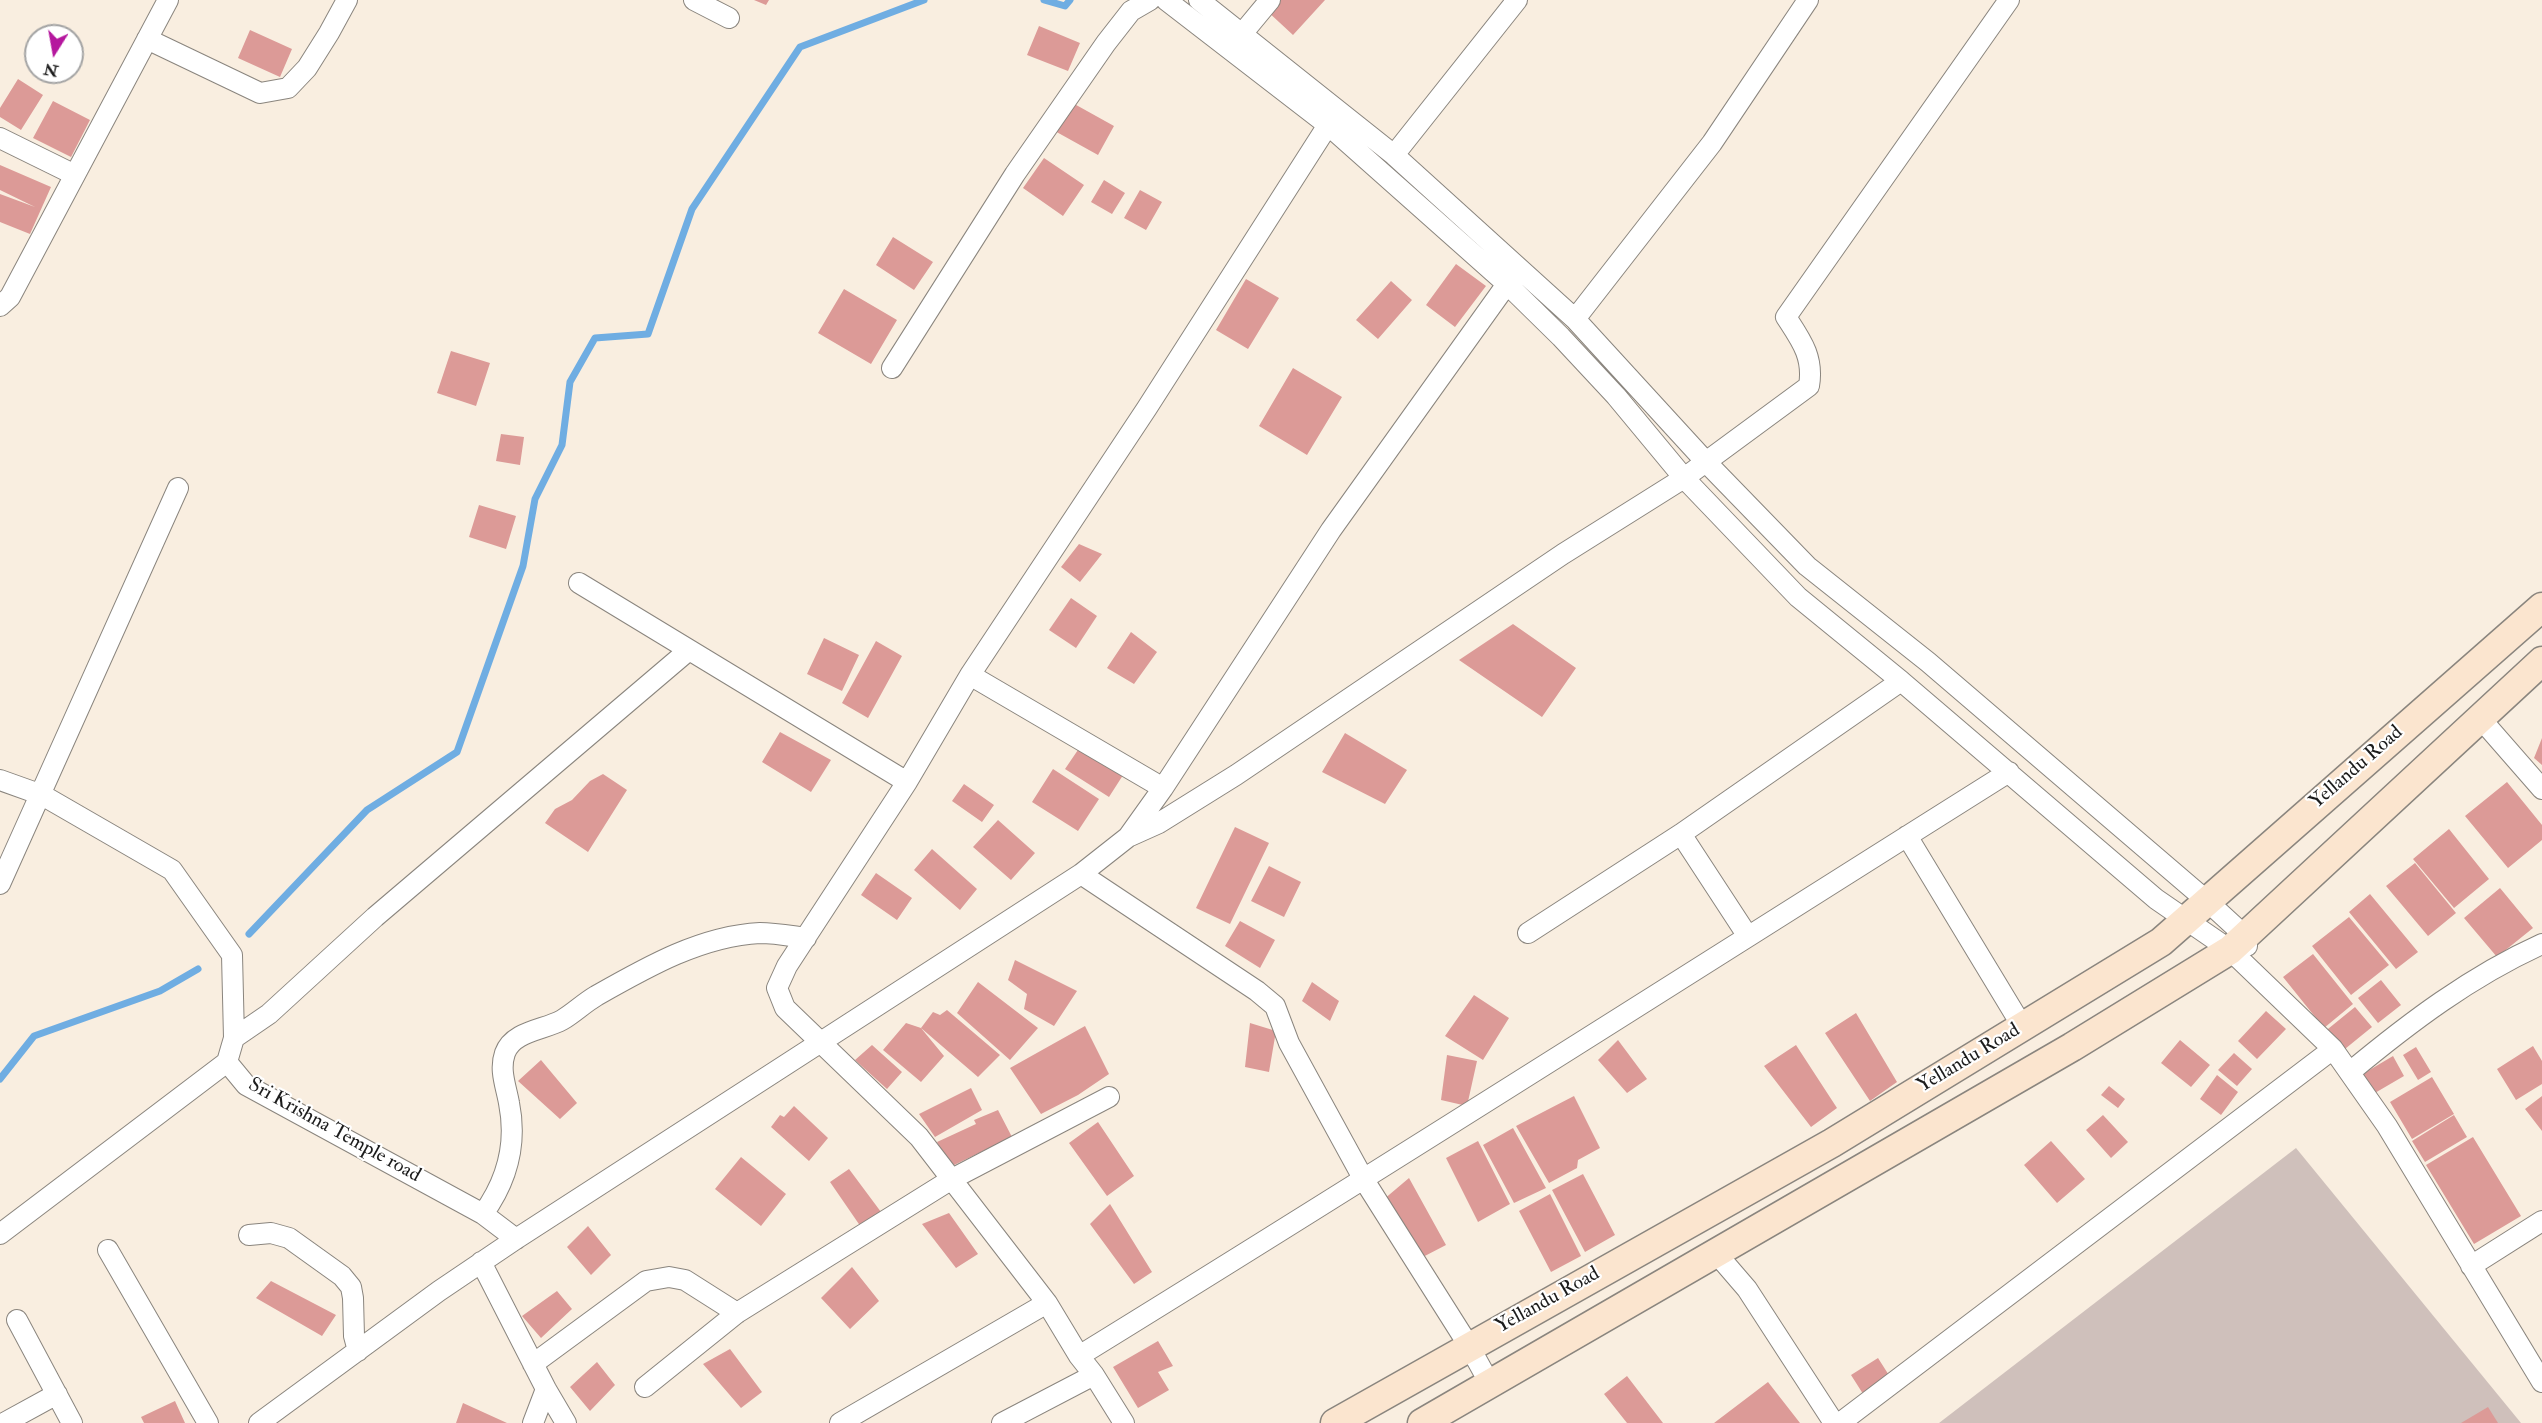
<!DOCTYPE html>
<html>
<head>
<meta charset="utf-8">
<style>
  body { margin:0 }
  #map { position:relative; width:2542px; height:1423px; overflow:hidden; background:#f9eee0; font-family:"IM FELL Double Pica",serif }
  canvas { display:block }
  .north { position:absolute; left:24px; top:24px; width:60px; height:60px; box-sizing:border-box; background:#fff; border:2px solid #a4a4a4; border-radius:50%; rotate:191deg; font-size:16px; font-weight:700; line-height:24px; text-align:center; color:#1c1c1c }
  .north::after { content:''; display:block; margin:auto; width:21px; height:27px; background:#b5179e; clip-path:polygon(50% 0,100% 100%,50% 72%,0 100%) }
</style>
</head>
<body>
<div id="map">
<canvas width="2542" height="1423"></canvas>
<div class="north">N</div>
</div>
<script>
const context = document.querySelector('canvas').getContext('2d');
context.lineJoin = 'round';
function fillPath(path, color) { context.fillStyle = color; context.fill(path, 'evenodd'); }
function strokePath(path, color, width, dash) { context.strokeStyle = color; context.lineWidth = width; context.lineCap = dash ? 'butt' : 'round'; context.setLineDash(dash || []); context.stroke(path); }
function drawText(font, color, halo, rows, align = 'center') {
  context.font = font + ' "IM FELL Double Pica",serif'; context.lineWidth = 4.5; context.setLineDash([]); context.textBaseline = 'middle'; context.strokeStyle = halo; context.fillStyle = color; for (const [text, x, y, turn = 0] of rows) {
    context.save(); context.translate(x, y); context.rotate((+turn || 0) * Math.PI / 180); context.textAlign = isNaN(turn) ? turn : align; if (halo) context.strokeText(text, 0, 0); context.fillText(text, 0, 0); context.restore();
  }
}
fillPath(new Path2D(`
  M2296,1148l225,275h-582z`), '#cfc0bb');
strokePath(new Path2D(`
  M1044,0l21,6 5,-6
  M249,934l118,-124 90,-58 66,-186 12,-67 27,-54 8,-63 25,-44 53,-4 44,-125 108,-162 124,-47
  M0,1079l34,-43 126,-45 38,-22`), '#6fade2', 7);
fillPath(new Path2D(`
  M754,0h15l-3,5z
  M1276,0h49l-32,35 -27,-25z
  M1039,26l41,17 -12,28 -41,-16z
  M250,30l42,19 -12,28 -42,-19z
  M18,79l25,16 -22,35 -21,-13v-9z
  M53,101l37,19 -19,37 -38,-19z
  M1069,101l45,25 -16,29 -45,-25z
  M1044,158l40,27 -21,31 -40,-28z
  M0,165l51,22 -21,47 -30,-12v-28l35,13 -35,-17z
  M1104,180l21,13 -13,21 -21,-12z
  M1140,190l22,12 -16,28 -22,-12z
  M893,237l40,25 -19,28 -38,-25z
  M1456,264l30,22 -31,41 -29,-22z
  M1246,279l33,19 -31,51 -32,-19z
  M1391,281l21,19 -34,39 -22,-19z
  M844,289l53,31 -26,44 -53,-31z
  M451,351l39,12 -14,43 -39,-13z
  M1293,368l49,29 -35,58 -48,-29z
  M501,434l23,3 -4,28 -24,-4z
  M479,505l37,11 -10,33 -37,-12z
  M1079,544l23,10 -22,28 -19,-15z
  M1071,598l26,18 -21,32 -27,-18z
  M1513,624l63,44 -34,49 -83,-57z
  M1131,632l26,20 -23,32 -27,-16z
  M824,638l35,17 -17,36 -35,-17z
  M876,641l26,15 -34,62 -26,-15z
  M780,732l51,28 -20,32 -49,-30z
  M1345,733l62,37 -22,34 -63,-32z
  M2542,738v27l-8,-7z
  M1082,744l43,28 -16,25 -44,-28z
  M1053,769l46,30 -21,32 -46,-29z
  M603,774l24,16 -39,62 -43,-29 10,-14 17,-9 18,-19z
  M2507,782l35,43v15l-34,28 -43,-52z
  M964,784l30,21 -12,17 -30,-21z
  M998,820l37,33 -24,27 -38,-33z
  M1235,827l34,16 -39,81 -34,-16z
  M2449,829l40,50 -35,29 -41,-49z
  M932,849l45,40 -17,21 -46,-40z
  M2415,863l41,50 -28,23 -42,-50z
  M1269,866l32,16 -17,35 -33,-16z
  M876,873l36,25 -15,22 -36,-25z
  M2500,888l33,40 -36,29 -33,-39z
  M2370,894l48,58 -22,17 -47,-57z
  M2349,917l40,48 -38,30 -39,-49z
  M1240,921l35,19 -15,28 -35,-22z
  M2313,954l40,50 -29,24 -41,-51z
  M1015,960l62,31 -23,35 -30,-17 3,-15 -19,-14z
  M2381,980l20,25 -23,18 -20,-25z
  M978,982l60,46 -28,32 -53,-47z
  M1312,982l27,19 -9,20 -28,-20z
  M1474,995l35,23 -26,42 -38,-24z
  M2355,1007l17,20 -32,26 -17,-20z
  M947,1010l53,45 -22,22 -57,-49 23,28 -23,26 -38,-32 23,-27 15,5 12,-16 7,3z
  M2266,1011l20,18 -29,30 -19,-18z
  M1856,1013l41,69 -27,19 -45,-68z
  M1250,1023l26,8 -7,41 -24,-5z
  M1085,1026l24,48 -31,21 -37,19 -31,-46z
  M1618,1040l29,39 -20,14 -29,-33z
  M2180,1040l30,25 -19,22 -30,-24z
  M872,1045l30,27 -15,17 -32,-29z
  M1796,1045l41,63 -26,19 -47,-61z
  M2533,1046l9,15v23l-26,16 -19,-31z
  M2416,1047l15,25 -13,8 -15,-25z
  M2234,1053l18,16 -15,17 -19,-16z
  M1447,1055l30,6 -10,45 -26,-6z
  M2393,1056l11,20 -36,21 -12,-19z
  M541,1060l36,43 -17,16 -42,-38z
  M2217,1075l21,17 -17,23 -21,-16z
  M2432,1077l22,37 -42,25 -22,-37z
  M2109,1086l16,13 -7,9 -17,-13z
  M971,1088l11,22 -47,27 -16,-23z
  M1574,1096l26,52 -22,12 -1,8 -28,15 -33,-57z
  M2542,1096v35l-17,-22z
  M794,1106l34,32 -19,23 -38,-34 9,-12 4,2z
  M998,1110l14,27 -62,30 -13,-25 39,-18 -2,-4z
  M2103,1115l25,27 -17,16 -25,-28z
  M2454,1115l13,22 -42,25 -13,-21z
  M1098,1122l36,54 -27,20 -38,-53z
  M1513,1128l33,60 -32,15 -31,-58z
  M2473,1137l48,79 -47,28 -48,-79z
  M1478,1141l32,63 -32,18 -32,-64z
  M2051,1141l34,38 -28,24 -33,-38z
  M741,1157l45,37 -25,32 -46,-37z
  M849,1169l32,43 -18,18 -33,-48z
  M1583,1174l32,61 -30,17 -33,-62z
  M1409,1178l37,67 -27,14 -36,-59z
  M1550,1194l31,62 -30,16 -32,-61z
  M1110,1204l42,68 -18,12 -44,-60z
  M949,1213l29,41 -22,14 -34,-44z
  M588,1226l23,29 -20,20 -24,-28z
  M852,1267l27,34 -29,28 -29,-31z
  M271,1281l65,34 -14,21 -66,-38z
  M557,1291l15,18 -31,29 -19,-22z
  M1158,1341l15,25 -15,6 11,18 -31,18 -25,-41z
  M730,1349l32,43 -21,16 -38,-44z
  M1878,1358l14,22 -27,17 -14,-22z
  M597,1362l18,23 -25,26 -20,-24z
  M1627,1376l36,47h-36l-23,-29z
  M1768,1382l32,41h-86z
  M175,1401l10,22h-41l-3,-6z
  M463,1403l44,20h-51z
  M2488,1407l10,16h-37z`), '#dc9a97');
const minor = new Path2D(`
  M694,0l35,18
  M1166,0l162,125 179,159 54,53 55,59 68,82 114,119 103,84 255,218 74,51 103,99 54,77 155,256
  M1199,0l195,155 181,164 131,143 101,104 121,96 279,239 38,35 2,10
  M1241,35l29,-35
  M147,39l113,54 28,-5 19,-20 22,-35 18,-33
  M0,138l75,37
  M1394,155l123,-155
  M0,306l10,-9 158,-297
  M1575,319l137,-176 96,-143
  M892,368l123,-194 91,-131 25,-32 19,-11
  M579,583l328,199
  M970,675l193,113
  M2480,718l62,71
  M0,780l42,15 130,75 60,85 2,83 -7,24 19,23 237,129 33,25
  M1681,834l66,101
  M1130,836l29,-13 77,-48 327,-221 121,-76 125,-92c5,-29 -8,-46 -23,-69l223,-317
  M1907,836l115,190
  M1081,874l176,117 18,15 14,37 75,137 105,166 21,38
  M0,884l178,-396
  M1528,933l153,-99 220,-153
  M234,1038l35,-24 106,-97 314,-267
  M2350,1072c59,-49 121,-96 192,-128
  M483,1214c24,-33 34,-71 26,-111 -3,-17 -10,-33 -4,-50 8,-22 39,-23 57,-33 12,-7 22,-17 34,-24 51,-29 105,-60 164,-63 15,0 31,3 46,5
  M0,1234l227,-172
  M249,1235l22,-2 18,5 53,38 9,11 2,11 1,38 4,15
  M108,1250l100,173
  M1716,1253l31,36 87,134
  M481,1262l65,127 20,34
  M2471,1266l71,-45
  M17,1320l55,103
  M1079,1356c312,-192 620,-389 930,-584
  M533,1364l113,-83 23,-4 16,3 52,33
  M645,1387l92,-74 215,-134 157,-82
  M4,1423l53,-29
  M259,1423l180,-132 77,-52 565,-365 47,-37 35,-49 168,-258 176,-246
  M533,1423l13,-34
  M840,1423l207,-120
  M1002,1423l92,-48
  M1124,1423l-30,-48 -15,-19 -32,-53 -128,-166 -134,-129 -8,-20 10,-22 120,-184 63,-107 177,-267 181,-283
  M1840,1423l493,-374`);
const secondary = new Path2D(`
  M1335,1423l497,-280 329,-201 381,-335
  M1422,1423l650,-376 158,-97 312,-289`);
strokePath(minor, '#8a857e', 22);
strokePath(secondary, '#8a857e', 31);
strokePath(minor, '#fff', 20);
strokePath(secondary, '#fbe5cf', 28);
drawText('20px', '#1c1c1c', '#fff', [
  ["Yellandu Road",2357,768,-41],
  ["Yellandu Road",1969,1059,-31],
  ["Sri Krishna Temple road",334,1131,29],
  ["Yellandu Road",1548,1301,-29]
]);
</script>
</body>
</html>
